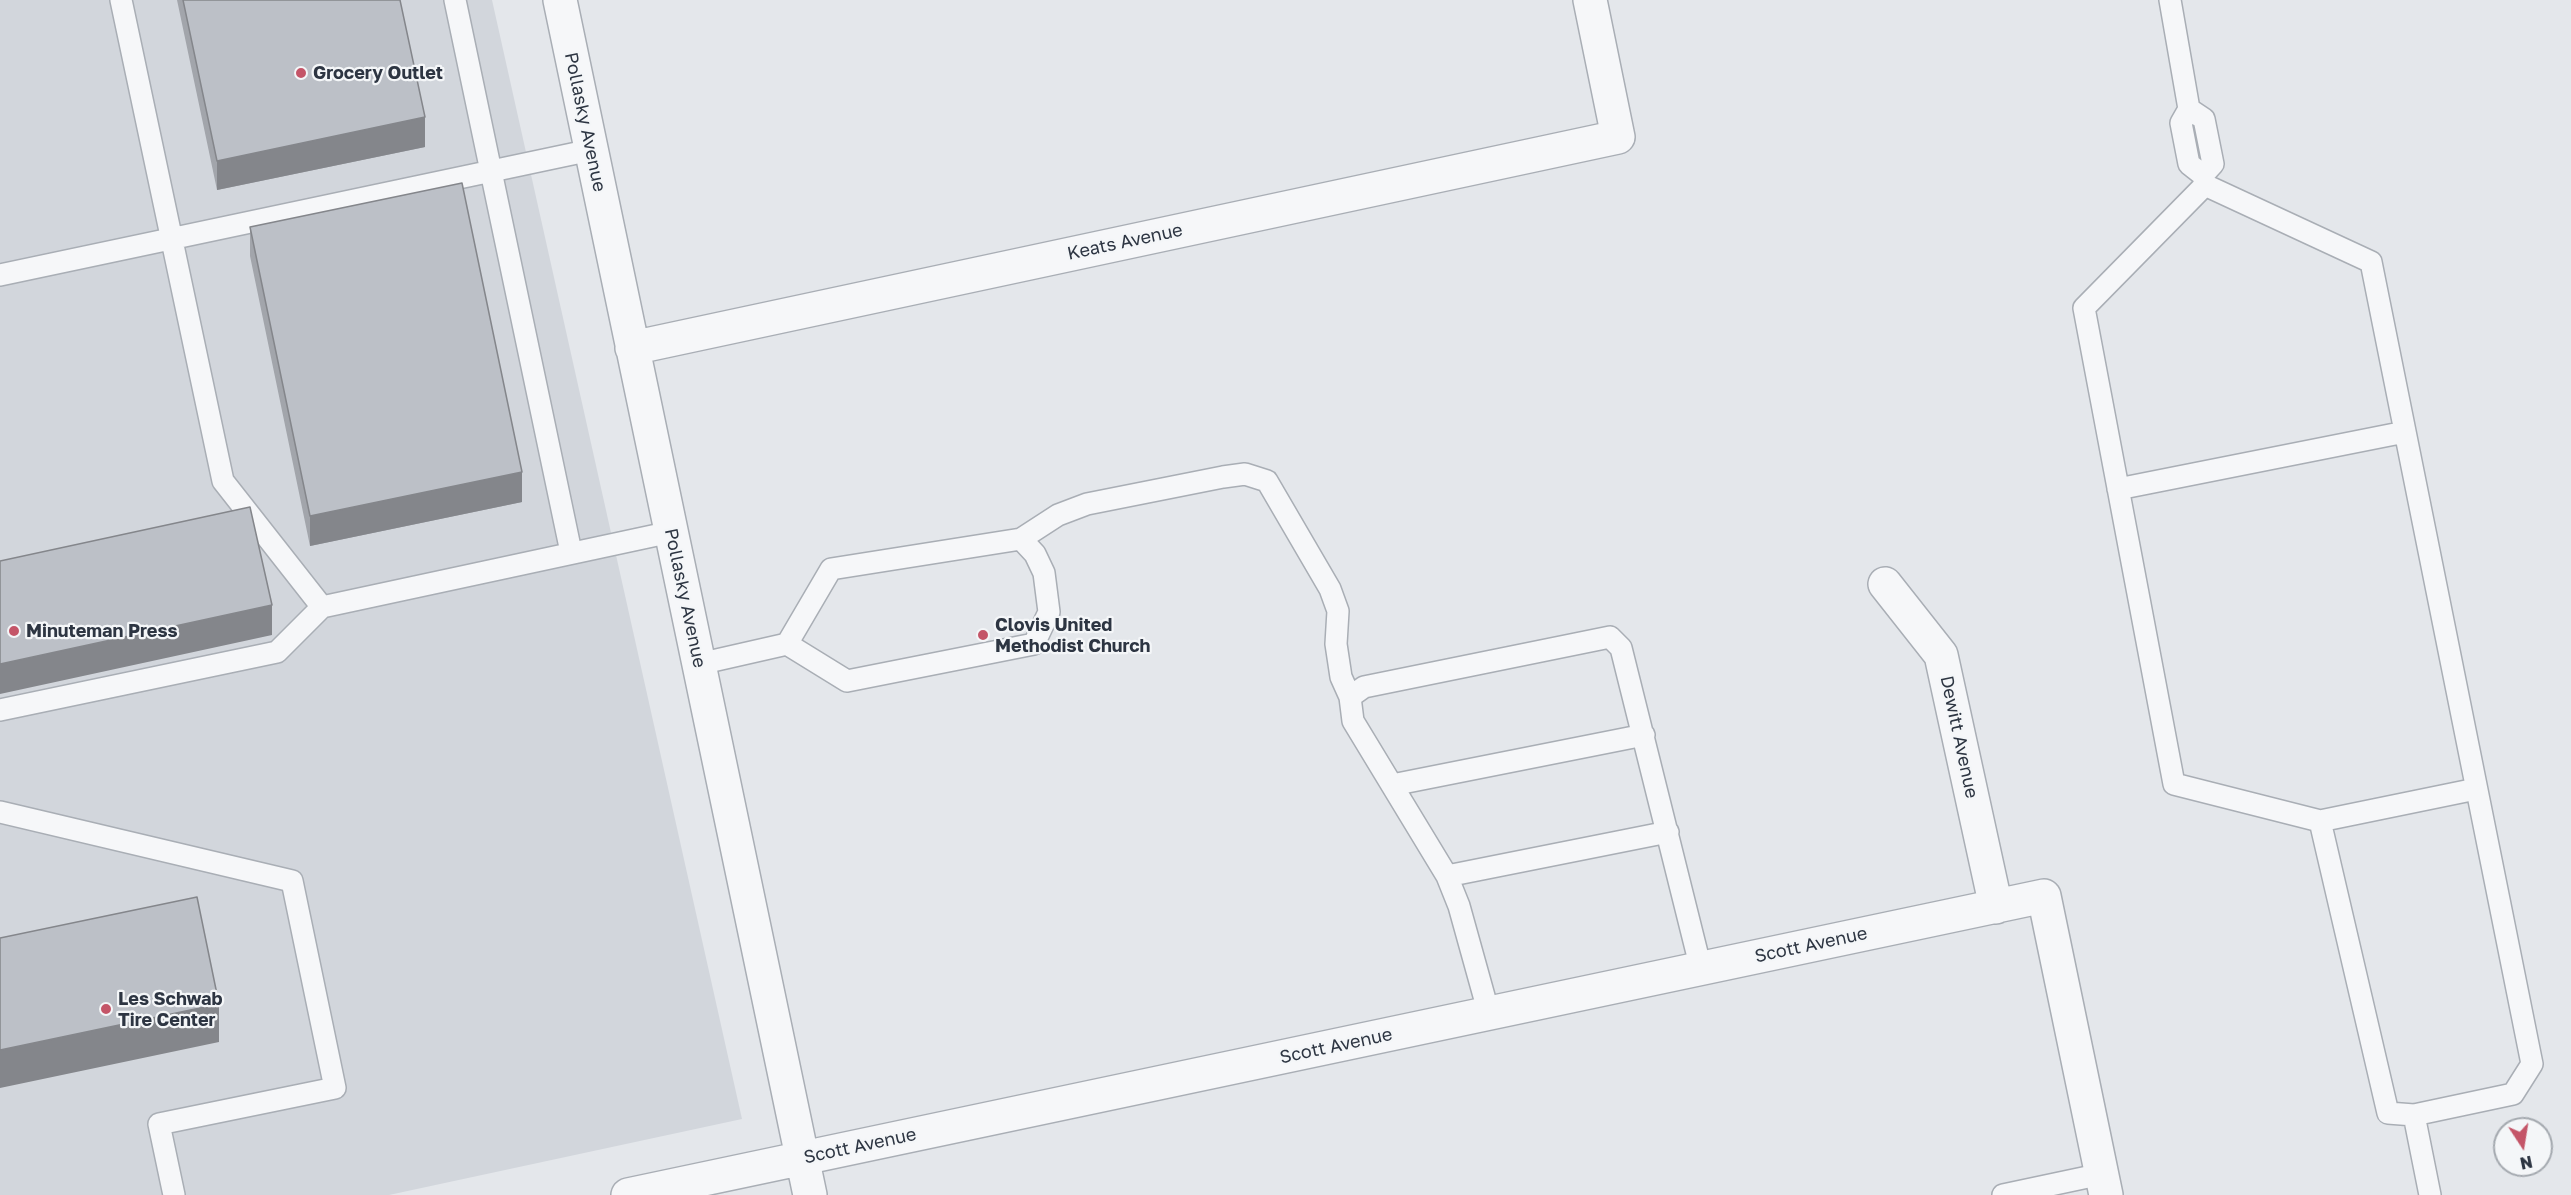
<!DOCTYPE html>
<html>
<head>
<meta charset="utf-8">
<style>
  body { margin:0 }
  #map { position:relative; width:2571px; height:1195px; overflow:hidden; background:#e4e7eb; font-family:"Golos Text",sans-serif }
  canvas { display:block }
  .north { position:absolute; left:2493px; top:1117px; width:60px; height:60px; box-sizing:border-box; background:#f4f6f8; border:2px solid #a4a9af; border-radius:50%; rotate:168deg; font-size:16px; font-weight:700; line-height:24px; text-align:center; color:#2d3542 }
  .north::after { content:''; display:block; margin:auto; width:21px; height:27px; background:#c45568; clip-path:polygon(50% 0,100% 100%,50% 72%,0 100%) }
</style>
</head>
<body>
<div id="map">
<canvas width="2571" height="1195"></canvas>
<div class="north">N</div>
</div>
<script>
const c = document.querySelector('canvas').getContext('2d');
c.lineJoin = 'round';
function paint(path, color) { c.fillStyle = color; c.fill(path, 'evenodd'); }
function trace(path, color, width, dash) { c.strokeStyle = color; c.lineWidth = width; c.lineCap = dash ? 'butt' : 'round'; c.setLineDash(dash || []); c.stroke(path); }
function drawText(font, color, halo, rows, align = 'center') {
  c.font = font + ' "Golos Text",sans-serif'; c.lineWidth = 4.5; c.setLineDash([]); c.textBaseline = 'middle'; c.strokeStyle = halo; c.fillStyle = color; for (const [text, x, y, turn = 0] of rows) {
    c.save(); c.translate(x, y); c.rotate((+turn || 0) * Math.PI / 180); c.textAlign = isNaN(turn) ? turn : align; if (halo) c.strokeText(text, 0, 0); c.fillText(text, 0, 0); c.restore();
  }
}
const built = new Path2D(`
  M0,0H492L742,1119L389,1195H0Z`);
const lane = new Path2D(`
  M121,0L223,481L322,607L671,532
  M455,0L571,552
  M2170,0L2189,109L2181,123L2189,164L2203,175L2205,185L2084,308L2174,784L2320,821L2388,1113L2414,1115L2513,1094L2532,1064L2371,262L2205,185
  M2189,109L2204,119L2213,164L2203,175
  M0,275L591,150
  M2118,489L2405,432
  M1021,539L1058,515L1087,504L1223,477L1245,474L1267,481L1330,589L1338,611L1336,644L1341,677L1350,697L1353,721L1447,876L1459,906L1489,1014
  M699,664L787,644L847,681L1034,644L1049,612L1044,573L1035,554L1021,539L831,569L787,644
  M1350,697L1364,687L1610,637L1621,648L1701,969
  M0,710L277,652L322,607
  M1392,785L1644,735
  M0,812L292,881L335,1088L159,1124L174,1195
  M2320,821L2476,789
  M1447,876L1668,832
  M2414,1115L2430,1195
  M2003,1195L2102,1174`);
const street = new Path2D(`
  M560,0L810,1195
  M632,348L1618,137L1590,0
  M1885,584L1941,655L1996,907
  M628,1195L2044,896L2106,1195`);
const wall = new Path2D(`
  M177,0H400L425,147L217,190Z
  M250,227L522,502L310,546L250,256Z`);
const shadedWall = new Path2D(`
  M425,117V147L217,190V161Z
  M522,472V502L310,546V516Z
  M272,605V635L0,694V664Z
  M219,1004V1042L0,1088V1050Z`);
const building = new Path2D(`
  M183,0H400L425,117L217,161Z
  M462,183L522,472L310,516L250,227Z
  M250,507L272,605L0,664V561Z
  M197,897L219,1004L0,1050V938Z`);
const markers = [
  [301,73,6,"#c45568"],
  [14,631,6,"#c45568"],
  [983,635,6,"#c45568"],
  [106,1009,6,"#c45568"]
];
const poiNames = [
  ["Grocery Outlet",313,73],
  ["Clovis United",995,625],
  ["Methodist Church",995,646],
  ["Minuteman Press",26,631],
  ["Les Schwab",118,999],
  ["Tire Center",118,1020]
];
const streetNames = [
  ["Pollasky Avenue",585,122,78],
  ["Keats Avenue",1125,242,-12],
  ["Pollasky Avenue",685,598,78],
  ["Dewitt Avenue",1959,737,78],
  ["Scott Avenue",1811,945,-12],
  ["Scott Avenue",1336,1046,-12],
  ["Scott Avenue",860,1146,-12]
];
paint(built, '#d2d6dc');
trace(lane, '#a9aeb5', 24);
trace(street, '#a9aeb5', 36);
trace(lane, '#f6f7f9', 21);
trace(street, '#f6f7f9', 33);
paint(wall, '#a2a5ab');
paint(shadedWall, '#84868b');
paint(building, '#bcc0c7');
trace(building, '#84868b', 1.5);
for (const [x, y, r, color] of markers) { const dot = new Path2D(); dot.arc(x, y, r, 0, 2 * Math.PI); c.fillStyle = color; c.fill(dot); trace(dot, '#f4f6f8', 2); }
drawText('bold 18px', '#2d3542', '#f4f6f8', poiNames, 'left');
drawText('18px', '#2d3542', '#f4f6f8', streetNames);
</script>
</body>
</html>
